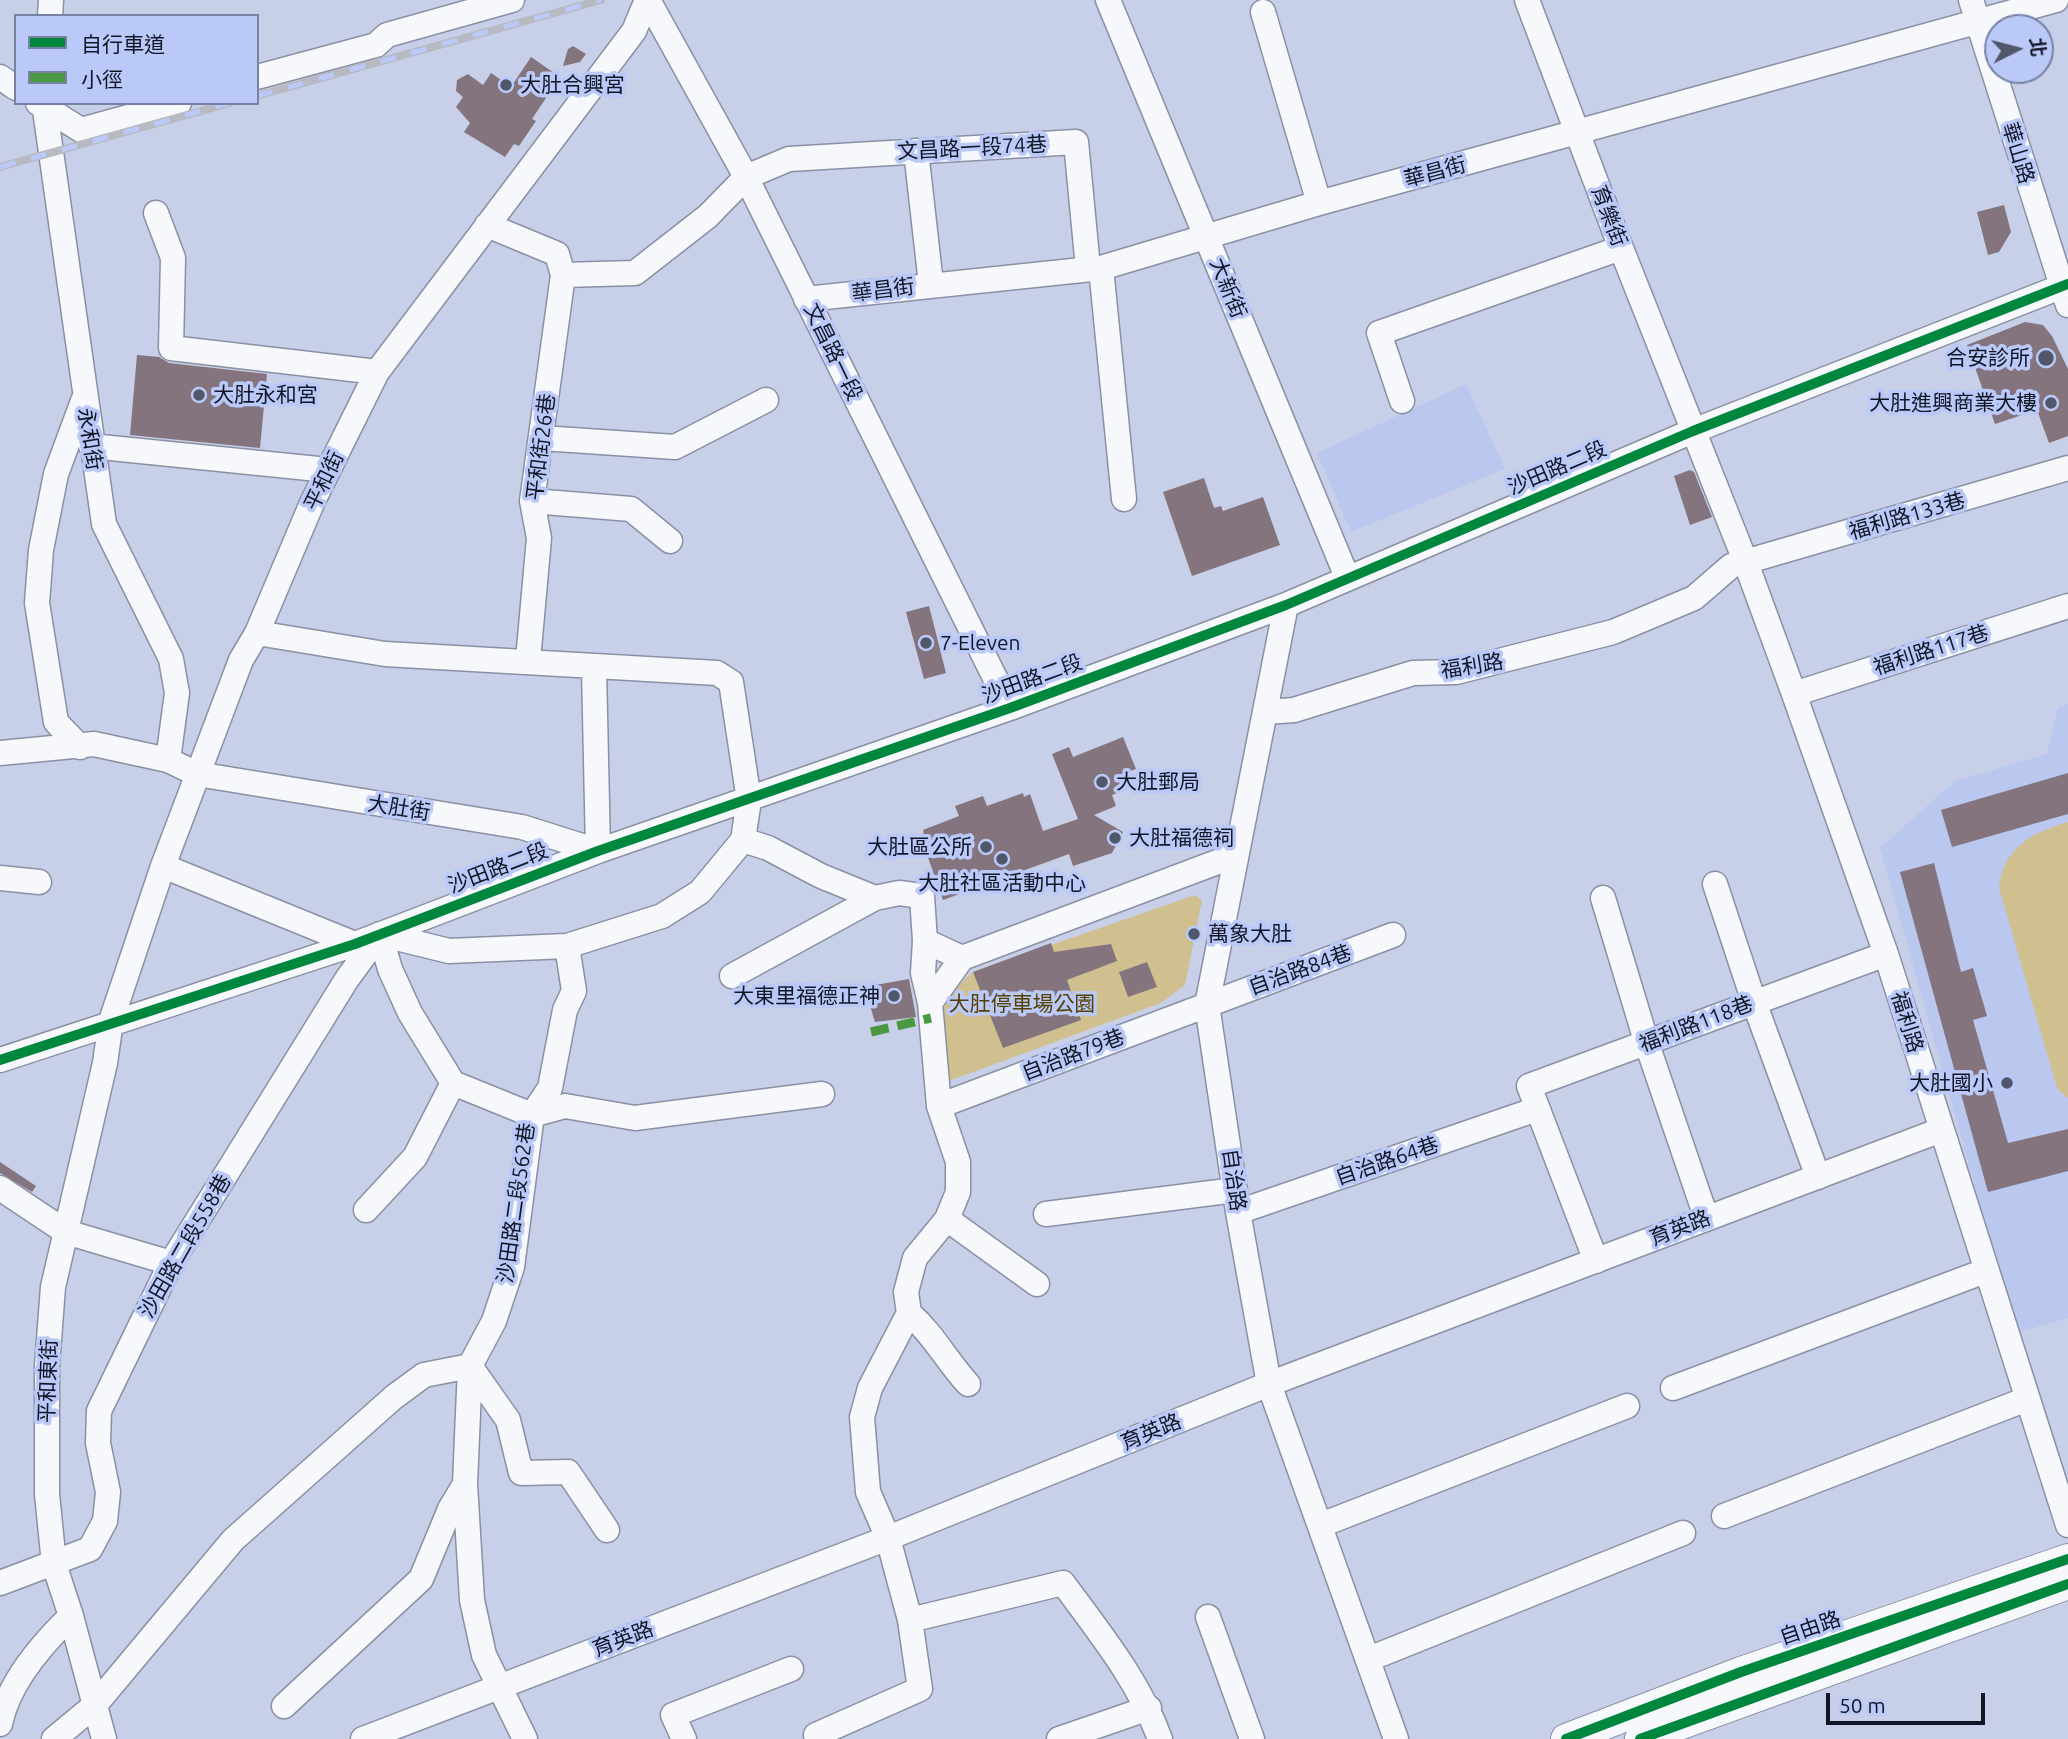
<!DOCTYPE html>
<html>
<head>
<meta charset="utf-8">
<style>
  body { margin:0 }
  #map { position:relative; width:2068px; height:1739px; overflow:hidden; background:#c8d0e9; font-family:Ubuntu,"Noto Sans TC",sans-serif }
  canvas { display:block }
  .legend { position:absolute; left:14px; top:14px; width:245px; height:91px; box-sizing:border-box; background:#bac9f7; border:2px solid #7681a3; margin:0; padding:9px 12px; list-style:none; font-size:21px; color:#111626 }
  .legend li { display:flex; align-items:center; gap:14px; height:35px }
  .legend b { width:35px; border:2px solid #7681a3 }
  .north { position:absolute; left:1984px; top:14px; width:70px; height:70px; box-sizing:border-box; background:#bac9f7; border:2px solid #7681a3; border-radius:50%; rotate:84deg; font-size:19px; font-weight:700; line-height:28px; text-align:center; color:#111626 }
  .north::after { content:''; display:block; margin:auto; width:24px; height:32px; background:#51576a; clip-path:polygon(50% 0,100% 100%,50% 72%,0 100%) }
  .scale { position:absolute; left:1826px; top:1693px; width:159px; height:32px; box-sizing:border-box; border:4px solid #111626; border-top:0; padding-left:9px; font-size:21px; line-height:24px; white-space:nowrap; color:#111626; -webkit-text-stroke:5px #bac9f7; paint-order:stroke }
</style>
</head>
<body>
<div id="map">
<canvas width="2068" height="1739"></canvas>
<ul class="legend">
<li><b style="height:9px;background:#00873e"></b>自行車道</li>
<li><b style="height:9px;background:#4a9840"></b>小徑</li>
</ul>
<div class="north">北</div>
<div class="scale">50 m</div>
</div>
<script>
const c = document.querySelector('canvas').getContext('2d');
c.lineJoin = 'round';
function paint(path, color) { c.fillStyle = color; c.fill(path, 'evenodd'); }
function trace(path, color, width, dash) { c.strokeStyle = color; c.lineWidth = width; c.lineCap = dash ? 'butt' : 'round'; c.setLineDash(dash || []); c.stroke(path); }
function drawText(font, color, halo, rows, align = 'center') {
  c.font = font + ' Ubuntu,"Noto Sans TC",sans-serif'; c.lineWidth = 7; c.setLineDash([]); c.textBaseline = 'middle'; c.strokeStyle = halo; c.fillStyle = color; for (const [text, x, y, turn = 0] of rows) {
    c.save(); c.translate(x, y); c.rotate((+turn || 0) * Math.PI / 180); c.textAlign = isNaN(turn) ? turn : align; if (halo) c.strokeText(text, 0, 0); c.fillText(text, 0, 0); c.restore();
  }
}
const built = new Path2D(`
  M1466,384L1505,469L1351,532L1317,453Z
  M2068,704V1318L2016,1333L1880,848L1955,781L2047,754L2058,708Z`);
const green = new Path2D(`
  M2068,822V1099L2057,1088L1999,888C2003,847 2032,833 2068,822Z
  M1195,895L1202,900L1185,985L1161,1003L946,1082C941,1033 929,1007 973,972Z`);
const building = new Path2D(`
  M573,46L586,54L580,62L563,66L568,49Z
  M531,57L560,77L532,119L536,121L519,146L514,144L505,157L464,132L470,123L456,107L463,97L456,91L457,80L468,74L483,85L491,73L511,87Z
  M2004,205L2011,232L1999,252L1988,255L1977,212Z
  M2025,322L2043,325L2052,336L2068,369V436L2049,443L2037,410L1995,424L1967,345Z
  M137,355L159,357L169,363L267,374L260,448L130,435Z
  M1690,470L1694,472L1712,517L1690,525L1674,476Z
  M1204,478L1214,508L1221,506L1223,511L1263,497L1280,545L1192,576L1163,492Z
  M929,606L946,673L924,679L906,612Z
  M1123,737L1136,769L1125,773L1127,777L1123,779L1127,789L1112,795L1116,806L1094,815L1123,832L1112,853L1073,866L1069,854L943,900L920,835L924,833L923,830L959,816L955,806L983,796L987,806L1023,793L1024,797L1030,794L1043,831L1078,819L1052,754L1069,747L1073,757Z
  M2068,773V814L1952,847L1941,810Z
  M1934,863L1961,972L1973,968L1987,1016L1973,1020L2008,1143L2068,1129V1171L1988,1192L1900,872Z
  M1051,943L1054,952L1111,944L1117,961L1067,980L1081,1020L1003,1048L973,972Z
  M1147,962L1157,987L1128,997L1119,972Z
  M909,979L916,1017L875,1022L864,987Z
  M0,1162L36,1186L32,1192L0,1173Z`);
const minor = new Path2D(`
  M648,0L746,177L1010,708
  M1108,0L1347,577
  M1527,0L1621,248L1746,563L1794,694L1886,954L2068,1525
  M1971,0L2068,305
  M1263,12L1319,203
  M50,16L51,0
  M0,77L16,88
  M257,77L376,45L387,35L512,0
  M38,103L81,130L179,103
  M44,103L104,524L171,659L177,693L168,760
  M916,151L931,284
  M156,213L173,258L171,348L377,372
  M487,225L557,254L563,275L532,501L539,538L528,660
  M1101,268L1124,499
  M563,275L635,273L708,216L746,177L789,159L1076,142L1088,268
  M806,299L1101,268L1319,203L2056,0
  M1402,401L1379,333L1621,248
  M542,438L675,447L766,400
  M91,446L328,470
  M532,501L631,509L670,541
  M1286,605L1207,1005L1238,1212L1269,1384L1396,1739
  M257,633L385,654L717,673L731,682L749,800L743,840L700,892L662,916L567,946L449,951L380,934
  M1794,694L2068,606
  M1265,712L1294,710L1413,673L1456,672L1613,632L1694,598L1731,566L2068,468
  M80,747L56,722L37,603L41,550L56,474L83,401
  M0,753L94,744L168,760L197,774L522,827L598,851L594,668
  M743,840L768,848L821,876L875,898L899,893L922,896L925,941L962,958L930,1003L939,1106L958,1162V1192L947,1219L915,1258L906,1292L909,1313L870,1388L862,1417L868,1492L888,1538L910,1620L920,1689L816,1735
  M163,866L355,944
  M0,878L39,882
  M1715,884L1754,1002L1818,1177
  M1603,898L1647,1044L1706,1217
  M380,934L390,969L410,1013L453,1083L532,1115
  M925,941L923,973L930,1003
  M962,958L1236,855
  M732,976L875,898
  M0,1060L355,944L598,851L1010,708L1286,605L1693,431L2068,284
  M939,1106L1393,935
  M532,1115L565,1106L635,1118L822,1094
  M0,1188L66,1232L171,1263
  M366,1210L415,1157L453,1083
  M1238,1212L1537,1109
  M1046,1214L1235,1190
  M947,1219L1037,1284
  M1596,1261L1529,1086L1886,954
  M909,1313C934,1335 946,1360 968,1384
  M470,1366L508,1420L521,1473L568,1472L607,1530
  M1673,1388L1985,1271
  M1724,1516L2027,1399
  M1321,1525L1627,1406
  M0,1583L90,1549L105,1521L108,1492L98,1443L99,1411L171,1263L347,979L380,934
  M1208,1617L1252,1739
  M910,1620L1063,1583C1099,1632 1139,1681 1160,1739
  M1369,1659L1683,1533
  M284,1706L421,1579L450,1509L465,1484
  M0,1724C8,1683 42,1644 71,1616
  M54,1739L95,1705L233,1540L394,1397L424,1375L470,1366
  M104,1739L71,1616L54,1564L47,1494V1366L53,1287L105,1063L111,1021L163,866L241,660L257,633L312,503L377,372L634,31L647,0
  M363,1739L888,1538L1269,1384L1941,1130
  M525,1739L484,1655L472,1600L465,1484L470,1366L494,1321L512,1267L532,1115L550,1088L565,1010L574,991L567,946
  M684,1739L673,1715L791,1669
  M1059,1739L1149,1708`);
const major = new Path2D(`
  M1566,1739L1741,1672L2068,1559
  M1640,1739L2068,1584`);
const rail = new Path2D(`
  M257,96L601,0
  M0,167L230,103`);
const quiet = new Path2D(`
  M871,1032L931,1018`);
const cycleway = new Path2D(`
  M0,1060L355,944L598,851L1010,708L1286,605L1693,431L2068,284
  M1566,1739L1741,1672L2068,1559
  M1640,1739L2068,1584`);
const markers = [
  [506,85,7,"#51576a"],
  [2046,358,9,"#51576a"],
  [199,395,7,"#51576a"],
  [2051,403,7,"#51576a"],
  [926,643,7,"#51576a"],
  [1102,782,7,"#51576a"],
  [1115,838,7,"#51576a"],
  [986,847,7,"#51576a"],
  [1002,859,7,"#51576a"],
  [1194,934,7,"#51576a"],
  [894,996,7,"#51576a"],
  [2007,1083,7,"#51576a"]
];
const poiNames = [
  ["大肚合興宮",520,85],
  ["合安診所",2030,358,"right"],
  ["大肚永和宮",213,395],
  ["大肚進興商業大樓",2037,403,"right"],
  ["7-Eleven",940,643],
  ["大肚郵局",1116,782],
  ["大肚福德祠",1129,838],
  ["大肚區公所",972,847,"right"],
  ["大肚社區活動中心",1002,883,"center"],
  ["萬象大肚",1208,934],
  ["大東里福德正神",880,996,"right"],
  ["大肚國小",1993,1083,"right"]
];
const streetNames = [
  ["文昌路一段74巷",972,148,-3],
  ["華山路",2018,153,73],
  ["華昌街",1435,172,-15],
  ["育樂街",1609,216,69],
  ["大新街",1228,288,68],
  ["華昌街",883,290,-7],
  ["文昌路一段",833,352,64],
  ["永和街",90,439,81],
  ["平和街26巷",541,447,-83],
  ["沙田路二段",1557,468,-23],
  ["平和街",324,481,-64],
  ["福利路133巷",1907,516,-16],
  ["福利路117巷",1931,650,-18],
  ["福利路",1472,666,-9],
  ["沙田路二段",1032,679,-20],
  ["大肚街",399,808,9],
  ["沙田路二段",498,868,-21],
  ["自治路84巷",1300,970,-20],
  ["福利路",1907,1022,73],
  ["福利路118巷",1696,1024,-21],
  ["自治路79巷",1073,1055,-21],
  ["自治路64巷",1387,1161,-19],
  ["自治路",1234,1180,82],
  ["沙田路二段562巷",516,1203,-82],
  ["育英路",1680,1228,-21],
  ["沙田路二段558巷",185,1246,-60],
  ["平和東街",48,1381,-88],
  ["育英路",1151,1432,-22],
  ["自由路",1810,1628,-19],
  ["育英路",623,1639,-21]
];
const parkNames = [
  ["大肚停車場公園",1022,1004]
];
paint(built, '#bac7ef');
paint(green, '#d0c090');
paint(building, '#83747d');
trace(minor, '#8a90a3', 27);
trace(major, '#8a90a3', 32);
trace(minor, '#f7f8fc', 24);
trace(major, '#f7f8fc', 30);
trace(rail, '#b8bac1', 8);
trace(rail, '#bac9f7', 5, [16]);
trace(quiet, '#4a9840', 9, [18, 9]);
trace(cycleway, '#00873e', 10);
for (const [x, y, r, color] of markers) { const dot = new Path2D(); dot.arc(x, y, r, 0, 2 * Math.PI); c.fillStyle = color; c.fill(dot); trace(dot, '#bac9f7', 2.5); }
drawText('21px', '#111626', '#bac9f7', poiNames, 'left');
drawText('21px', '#111626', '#bac9f7', streetNames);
drawText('21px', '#554202', '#bac9f7', parkNames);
</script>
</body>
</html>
